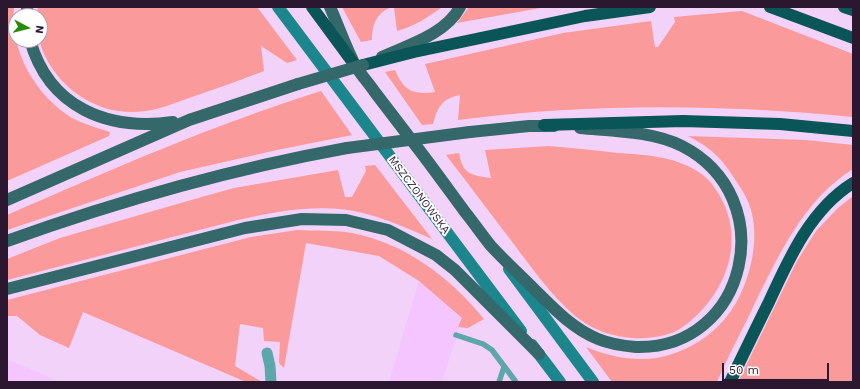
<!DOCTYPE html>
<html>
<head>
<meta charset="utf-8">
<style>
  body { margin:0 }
  #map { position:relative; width:860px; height:389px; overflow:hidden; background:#f2d2f9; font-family:"Work Sans",sans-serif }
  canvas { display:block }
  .frame { position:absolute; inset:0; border:8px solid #2b1730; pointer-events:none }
  .north { position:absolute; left:8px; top:8px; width:40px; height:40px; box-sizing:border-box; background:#fff; border:1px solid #aaa2ac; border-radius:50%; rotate:97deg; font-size:11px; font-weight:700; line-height:16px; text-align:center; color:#2b1730 }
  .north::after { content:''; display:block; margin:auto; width:14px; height:18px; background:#278c03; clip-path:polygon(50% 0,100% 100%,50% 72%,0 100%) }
  .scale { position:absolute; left:722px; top:363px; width:107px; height:18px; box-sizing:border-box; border:2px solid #2b1730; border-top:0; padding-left:5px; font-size:12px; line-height:14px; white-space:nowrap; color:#2b1730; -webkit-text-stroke:3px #fff; paint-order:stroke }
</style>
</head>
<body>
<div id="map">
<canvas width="860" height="389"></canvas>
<div class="frame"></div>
<div class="north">N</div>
<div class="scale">50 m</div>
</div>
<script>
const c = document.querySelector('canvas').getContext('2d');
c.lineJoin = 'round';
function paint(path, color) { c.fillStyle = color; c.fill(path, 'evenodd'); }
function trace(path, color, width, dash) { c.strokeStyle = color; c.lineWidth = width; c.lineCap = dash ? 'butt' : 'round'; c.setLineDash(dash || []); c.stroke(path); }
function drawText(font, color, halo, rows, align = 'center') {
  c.font = font + ' "Work Sans",sans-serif'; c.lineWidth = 4; c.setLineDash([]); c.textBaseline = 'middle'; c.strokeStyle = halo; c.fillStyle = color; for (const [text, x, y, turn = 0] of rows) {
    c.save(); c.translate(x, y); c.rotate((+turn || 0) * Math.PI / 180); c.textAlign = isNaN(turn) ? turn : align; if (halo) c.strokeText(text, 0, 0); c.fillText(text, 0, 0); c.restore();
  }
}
const built = new Path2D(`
  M419,281L462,318L442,382H389Z
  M7,359L60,382H7Z`);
const green = new Path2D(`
  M7,7H14C9,50 36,96 72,118C84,124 97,128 110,132L109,136L7,181Z
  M38,7H257L297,60L287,63L261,46L264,71C240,80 216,89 192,97C177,102 161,109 146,111C101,118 58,90 42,49C38,39 40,27 40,16H37Z
  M342,7H392C377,12 372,24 372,40L361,42Z
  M394,7H442C427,18 415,26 397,31Z
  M469,7H546L457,23Z
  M742,11L853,54V117C722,104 589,103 458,120L460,95C441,99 438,107 433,124L422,125L385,72L395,70C404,91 413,95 435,92L425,64L563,33L651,21L655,47H658L675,22L674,17Z
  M321,91L352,135L277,150L180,172L7,230V215C110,170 213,125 321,91Z
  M688,136L806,140L853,145V169C803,200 779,255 754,305C742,331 728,356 717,382H612L586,347C613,358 644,364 672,354C691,348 710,336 723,321C748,294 763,239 749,204C746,196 741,188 736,181C722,158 711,148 688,136Z
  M549,146C572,148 595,150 618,153C645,155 673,156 697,171C709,178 718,191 724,204C741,242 728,283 700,312C693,319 683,328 674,332C646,343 610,339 585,323C560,307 534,271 516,247C493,217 470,186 446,155L459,153C463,175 471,175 491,178L485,150Z
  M375,165L432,239C409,229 387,219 363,213C321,203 279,211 238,220L7,280V259L60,238L198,198L234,188L338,170L345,197H352L366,171L365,166Z
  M853,196V382H738L797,261L816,231L838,208Z
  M297,230C316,231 334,230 352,233C405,243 451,278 484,319L468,328L458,327L462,318L419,281L379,256L306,243L284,368L279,363L280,342L264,341L263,328L240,324L235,366L262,382H246L83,312L69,348L40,335L17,316H7V300L251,237Z`);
const lane = new Path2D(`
  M456,335L483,344L492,350L516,382
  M499,382L504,367`);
const street = new Path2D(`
  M267,353L270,366L271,382`);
const secondary = new Path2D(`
  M278,7L521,331
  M509,269L593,382
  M532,345L560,382`);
const primary = new Path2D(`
  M27,7V16
  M330,7C338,25 345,45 354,63C359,73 368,82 374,91C387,108 400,125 413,142C431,165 448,189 465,212C474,223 482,235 491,246C505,261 520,275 534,289C553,308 573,329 598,339C610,344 624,346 636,347C748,350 782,197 682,146C652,131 613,131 580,128
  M30,40C49,108 108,131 173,122
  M382,57C408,45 446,34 460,7
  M470,132L529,126H554
  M7,200L189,120L298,84
  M7,241C118,201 231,169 347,148
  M7,289L245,228L302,219L346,220L388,230L436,255L455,270L539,354`);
const highway = new Path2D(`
  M312,7L354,64
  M770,7L853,38
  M844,7L853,10
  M363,65L414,52L585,16L650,7
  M544,125L683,121L780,124L853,131
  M730,382C743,355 756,328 769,302C789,258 811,209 853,183`);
const primaryBridge = new Path2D(`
  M298,84L363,65
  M347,148L470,132`);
const streetNames = [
  ["MSZCZONOWSKA",419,195,53]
];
paint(built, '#f4c5fe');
paint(green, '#fb9a9a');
trace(lane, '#5ca7ab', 5.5);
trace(street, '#5ca7ab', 11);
trace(secondary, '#1b868c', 12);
trace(primary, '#34686b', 12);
trace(highway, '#0a5558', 12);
trace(primaryBridge, '#34686b', 12);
drawText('11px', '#2b1730', '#fff', streetNames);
</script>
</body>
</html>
